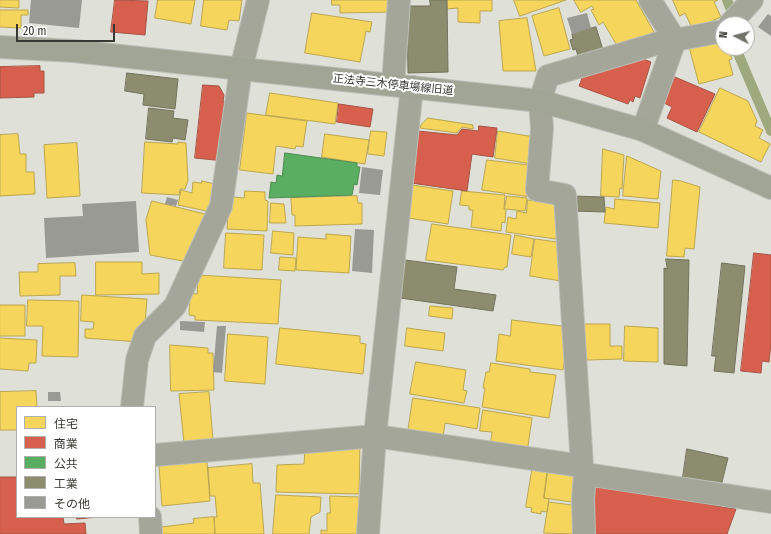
<!DOCTYPE html>
<html>
<head>
<meta charset="utf-8">
<style>
  body { margin:0 }
  #map { position:relative; width:771px; height:534px; overflow:hidden; background:#dfe1d8; font-family:"Fira Sans Condensed","Noto Sans JP",sans-serif }
  canvas { display:block }
  .legend { position:absolute; left:16px; top:406px; width:140px; height:112px; box-sizing:border-box; background:#fff; border:1px solid #afafad; margin:0; padding:5px 7px; list-style:none; font-size:12px; color:#363831 }
  .legend li { display:flex; align-items:center; gap:8px; height:20px }
  .legend b { width:20px; border:1px solid #afafad }
  .north { position:absolute; left:715px; top:16px; width:40px; height:40px; box-sizing:border-box; background:#fff; border:1px solid #afafad; border-radius:50%; rotate:276deg; font-size:11px; font-weight:700; line-height:16px; text-align:center; color:#363831 }
  .north::after { content:''; display:block; margin:auto; width:14px; height:18px; background:#71736b; clip-path:polygon(50% 0,100% 100%,50% 72%,0 100%) }
  .scale { position:absolute; left:16px; top:24px; width:99px; height:18px; box-sizing:border-box; border:2px solid #363831; border-top:0; padding-left:5px; font-size:12px; line-height:14px; white-space:nowrap; color:#363831; -webkit-text-stroke:3px #fff; paint-order:stroke }
</style>
</head>
<body>
<div id="map">
<canvas width="771" height="534"></canvas>
<ul class="legend">
<li><b style="height:11px;background:#f6d55c"></b>住宅</li>
<li><b style="height:11px;background:#d6604d"></b>商業</li>
<li><b style="height:11px;background:#5aae61"></b>公共</li>
<li><b style="height:11px;background:#8c8c6e"></b>工業</li>
<li><b style="height:11px;background:#999a93"></b>その他</li>
</ul>
<div class="north">N</div>
<div class="scale">20 m</div>
</div>
<script>
const c = document.querySelector('canvas').getContext('2d');
c.lineJoin = 'round';
function paint(path, color) { c.fillStyle = color; c.fill(path, 'evenodd'); }
function trace(path, color, width, dash) { c.strokeStyle = color; c.lineWidth = width; c.lineCap = dash ? 'butt' : 'round'; c.setLineDash(dash || []); c.stroke(path); }
function drawText(font, color, halo, rows, align = 'center') {
  c.font = font + ' "Fira Sans Condensed","Noto Sans JP",sans-serif'; c.lineWidth = 4; c.setLineDash([]); c.textBaseline = 'middle'; c.strokeStyle = halo; c.fillStyle = color; for (const [text, x, y, turn = 0] of rows) {
    c.save(); c.translate(x, y); c.rotate((+turn || 0) * Math.PI / 180); c.textAlign = isNaN(turn) ? turn : align; if (halo) c.strokeText(text, 0, 0); c.fillText(text, 0, 0); c.restore();
  }
}
const homes = new Path2D(`
  M0,0H19V8L0,7Z
  M158,0H195L191,24L155,18Z
  M204,0H242L239,21L229,20L227,30L201,26Z
  M332,0H392V12L340,13V5H332Z
  M447,0H492V11H480V23L458,22V8L447,9Z
  M514,0H566L520,16Z
  M574,0H636L654,32L637,42L619,49L603,22L599,25L591,10L594,9L592,6L581,12Z
  M673,0H718L714,2L721,17L693,30L685,13L680,16Z
  M559,8L570,49L544,56L532,16Z
  M0,10H28V15H21V28L0,27Z
  M312,13L372,22L370,32L366,31L360,62L305,53Z
  M527,18L536,71H503L499,21Z
  M723,38V48H726L727,51L729,50L732,59L729,60L733,75L699,84L689,47Z
  M720,88L748,101L757,121L755,126L763,130L759,138L770,144L761,162L699,132Z
  M270,93L338,103L335,124L266,115Z
  M247,113L307,121L303,147L296,146L295,149L276,146L273,174L240,170Z
  M428,118L473,125V129L462,127L457,133L420,128L421,125Z
  M371,131L387,132L384,156L368,154Z
  M498,131L541,138L538,165L495,158Z
  M18,134L20,154H26V172H34L35,194L0,196V135Z
  M325,134L369,140L365,164L322,157Z
  M145,142L178,144V142L186,143L188,181L185,189H180L179,195L142,193Z
  M77,143L80,196L47,198L44,145Z
  M603,149L624,155L622,189L620,188L619,197L601,196Z
  M627,156L661,171L658,199L623,196Z
  M487,160L537,166L531,197L482,190Z
  M673,180L681,181L700,187L694,249L685,248L684,257L667,256Z
  M202,181L219,185L211,212L178,205L181,190L192,193L193,182L201,183Z
  M412,185L453,191L448,224L408,218Z
  M245,191L265,192V200L268,201L267,231L227,229L228,215L233,197L244,198Z
  M462,191L505,195L504,209L506,210L505,223L502,222L501,231L471,227L473,210H469V206L460,205Z
  M357,196L358,203H362V224L295,226V215H292L291,198Z
  M507,196L527,198L525,211L505,209Z
  M615,199L660,203L658,228L604,223L606,207L614,209Z
  M528,200L561,204L556,239L506,232L508,217L516,219L517,211L526,213Z
  M152,201L205,214L202,226L201,240L194,238L188,262L150,255L146,220Z
  M271,203L284,204L286,223H270Z
  M432,224L511,235L507,267H505L503,270L426,260Z
  M273,231L294,233L293,255L271,253Z
  M226,233L264,235L262,270L224,268Z
  M326,234L351,236L349,273L296,270L298,237L326,239Z
  M515,235L534,239L531,257L512,254Z
  M535,239L564,243L561,281L530,276Z
  M280,257L296,258L295,271L279,270Z
  M96,262H142V274L159,273V294L96,295Z
  M75,263L76,276H60V295L20,296L19,272H38V264Z
  M198,275L281,280L278,324L195,320V316L189,315L190,293L197,294Z
  M82,295L147,299L145,325L140,342L85,338V329H93L94,322L81,321Z
  M28,300L79,301L78,357L42,356L43,326H27Z
  M0,305H25V336H0Z
  M430,306L453,308L452,319L429,316Z
  M512,320L570,327L563,370L496,361L499,334L510,336Z
  M582,324H610V346H622V359L587,360L586,352H582Z
  M625,326L658,328V362L624,361Z
  M280,328L360,336V343L366,344L363,374L276,364Z
  M407,328L445,333L443,351L405,346Z
  M228,334L268,337L265,384L225,381Z
  M0,338L37,340L36,363H29L28,371L0,369Z
  M170,345L208,348V353H213L214,390L171,391Z
  M416,362L466,370L463,390L467,391L464,403L410,394Z
  M491,363L530,369V372L556,375L549,418L482,407L485,388H483L486,372H489Z
  M36,391L37,407H17V430H0V392Z
  M209,392L213,440L184,443L179,394Z
  M413,398L480,408L477,429L445,423L443,438L408,432Z
  M483,410L532,418L527,453L490,447L492,432L480,431Z
  M360,444L359,494L276,492L277,465L304,464L305,449Z
  M207,462L210,501L162,506L159,466Z
  M252,464L253,483H260L264,534H215L214,517H217L215,496H210L208,468Z
  M533,465L548,468L544,498L549,499L547,512L541,511V514L531,512L532,508L526,507Z
  M548,468L578,473V503L544,498Z
  M276,495L321,497L320,512L311,517L309,534H273Z
  M330,496L359,497L357,534H321V530L327,531V513H330Z
  M549,502L579,506L575,534L544,533Z
  M214,517L215,534H161V527L194,523L193,519Z`);
const shops = new Path2D(`
  M115,0L148,1L145,35L111,32Z
  M638,57L651,62L640,98L635,96L633,102L630,100L628,104L579,86L584,73Z
  M40,66V71H44V93H34V97L0,98V67Z
  M675,77L715,94L697,132L667,118L672,107L664,103Z
  M203,85L219,86L224,95L223,102L231,103L224,161L195,158Z
  M339,104L373,109L370,127L337,122Z
  M479,126L497,128L493,157L472,154L467,191L411,183L418,131L457,135L462,129L478,131Z
  M754,253L771,255V343L769,362L762,361L761,373L741,371Z
  M0,477H17V517H63L64,524L85,523L86,534H0Z
  M594,483L717,506L736,509L727,534H593Z
  M77,517H99L77,519Z`);
const public = new Path2D(`
  M285,153L357,163V167H360L357,185L354,184L352,195L269,198L271,182L276,183L277,175L282,176Z`);
const industry = new Path2D(`
  M430,0H447L448,72L408,73L407,6H430Z
  M596,27L604,53L579,60L576,49L573,50L570,40L573,39L572,34Z
  M127,73L178,79L175,109L143,105L144,94L125,91Z
  M149,108L174,111L173,118L188,120L185,140L173,138L172,142L146,139Z
  M572,196L604,197L605,212L573,211Z
  M666,259L689,260L687,366L664,364V268L667,269Z
  M405,260L457,267L454,289L496,295L493,311L400,298Z
  M722,263L745,266L734,373L714,371L716,356H712Z
  M687,449L728,458L720,490L682,484Z`);
const stream = new Path2D(`
  M727,0L732,12
  M737,48V51L771,131`);
const building = new Path2D(`
  M31,0H82L79,28L29,23Z
  M587,13L591,28L572,34L567,18Z
  M768,14L771,16V36L758,27Z
  M362,167L383,170L380,195L359,193Z
  M167,197L178,200L176,206L165,204Z
  M136,201L139,252L46,258L44,218L83,216L82,204Z
  M355,229L374,230L372,273L352,271Z
  M180,321L205,322L204,332L180,330Z
  M217,326H226L222,373L213,372Z
  M48,392H60L61,401H48Z`);
const street = new Path2D(`
  M730,24L752,0
  M393,85L399,0
  M643,130L675,40L650,0
  M132,407L137,360L145,336L175,306L221,206L241,69L258,0
  M155,455L375,436L582,466
  M585,474L771,502
  M150,517L151,534
  M368,534L375,436L412,87
  M584,534L583,499L585,474L582,466L565,195L537,190L542,128L540,101L548,76L659,43L723,31`);
const secondary = new Path2D(`
  M0,47L74,51L540,101L643,130L771,188`);
const streetNames = [
  ["正法寺三木停車場線旧道",393,85,6]
];
paint(homes, '#f6d55c');
trace(homes, '#bca64f', 1);
paint(shops, '#d6604d');
trace(shops, '#a65445', 1);
paint(public, '#5aae61');
trace(public, '#4f8b53', 1);
paint(industry, '#8c8c6e');
trace(industry, '#72735c', 1);
trace(stream, '#9fa97e', 10);
paint(building, '#999a93');
trace(street, '#bcbeb7', 24);
trace(secondary, '#bcbeb7', 24);
trace(street, '#a3a698', 22);
trace(secondary, '#a1a595', 22);
drawText('11px', '#363831', '#fff', streetNames);
</script>
</body>
</html>
